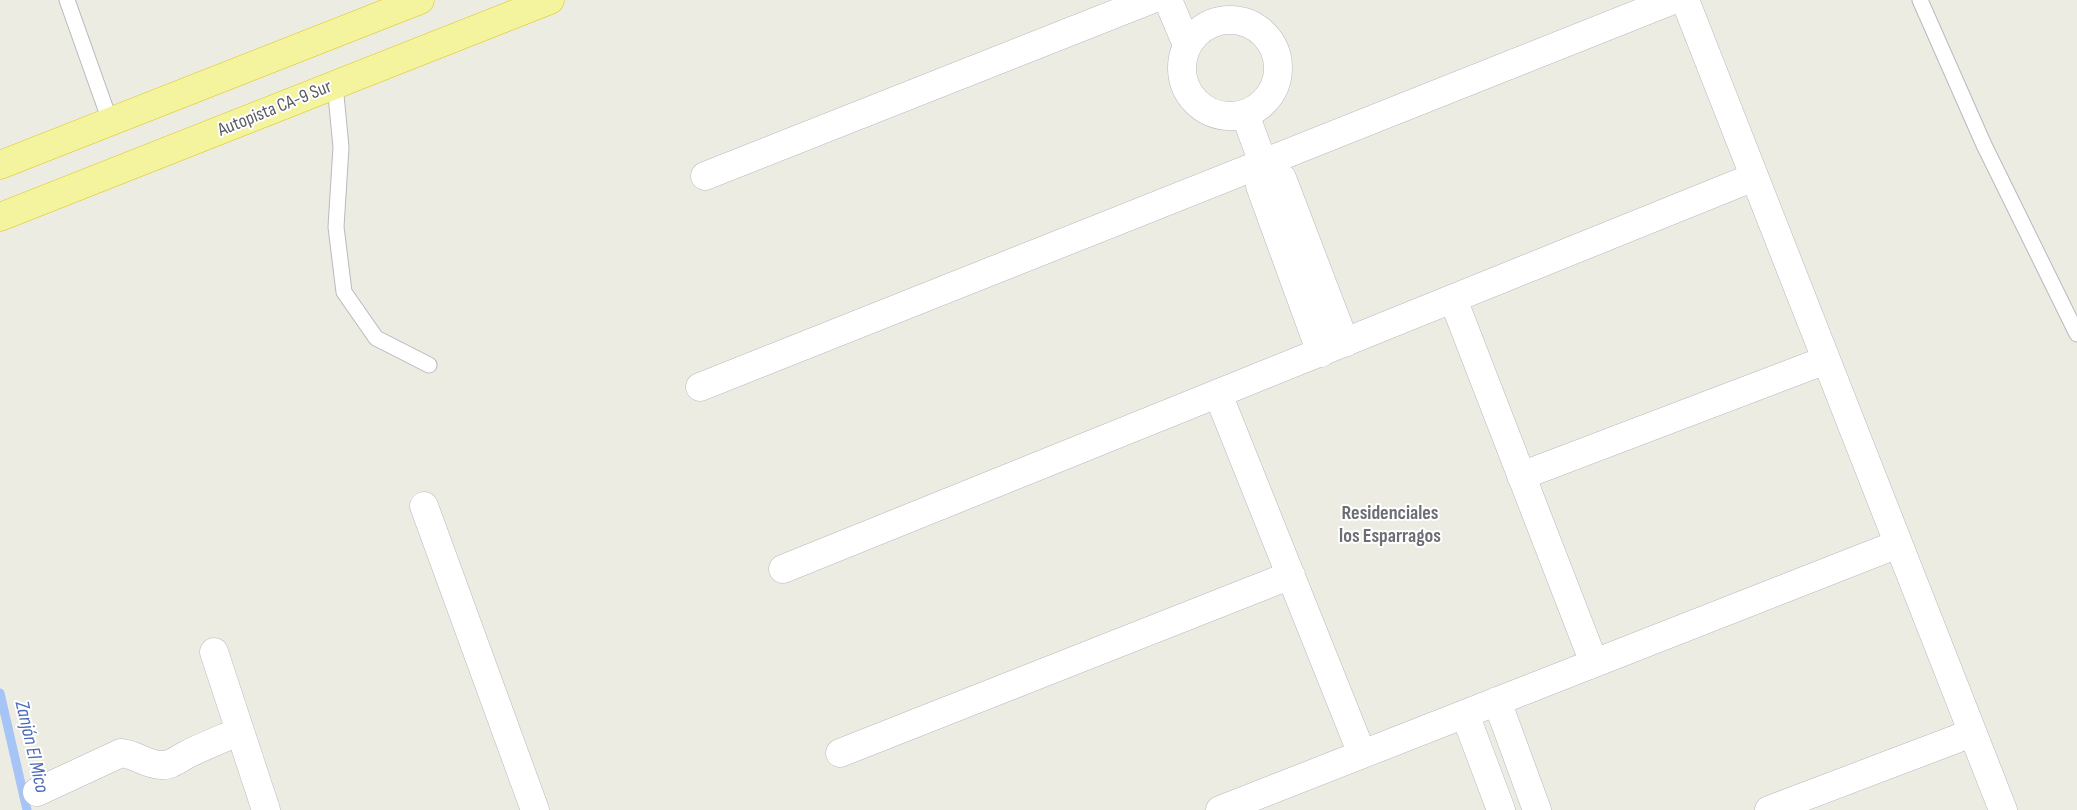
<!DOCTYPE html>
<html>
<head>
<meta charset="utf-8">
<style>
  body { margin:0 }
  canvas { display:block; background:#ecece3 }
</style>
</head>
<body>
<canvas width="2077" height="810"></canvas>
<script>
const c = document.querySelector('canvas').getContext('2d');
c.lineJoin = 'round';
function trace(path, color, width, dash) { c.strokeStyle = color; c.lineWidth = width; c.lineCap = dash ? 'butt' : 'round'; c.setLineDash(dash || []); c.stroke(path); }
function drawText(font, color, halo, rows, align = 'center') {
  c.font = font + ' "Sofia Sans Condensed",sans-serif'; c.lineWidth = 4; c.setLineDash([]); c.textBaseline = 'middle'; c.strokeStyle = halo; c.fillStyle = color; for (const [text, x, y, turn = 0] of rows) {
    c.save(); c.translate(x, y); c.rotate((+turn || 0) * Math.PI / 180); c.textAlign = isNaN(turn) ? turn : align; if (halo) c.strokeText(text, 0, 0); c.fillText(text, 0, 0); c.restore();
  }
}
const stream = new Path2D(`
  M0,693L27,810`);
const service = new Path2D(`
  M67,0L110,121
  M1920,0L1984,145L2077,334
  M335,85L341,147L336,227L344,292L376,338L429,365`);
const minor = new Path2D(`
  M1168,0L1187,45
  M1685,0L2003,810
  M1182 68a48 48 0 1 1 96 0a48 48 0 1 1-96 0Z
  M1245,114L1263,163L1260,186L1321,353
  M1263,163L1282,178L1345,343
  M705,176L1150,0
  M1453,299L1594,663
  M700,387L1673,0
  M1218,394L1362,754
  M1521,476L1826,360
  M424,506L535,810
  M783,569L1754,177
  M214,652L266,810
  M1497,701L1537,810
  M1465,714L1501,810
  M840,753L1291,575
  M37,792L121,753C135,754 147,765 161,765C171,766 178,759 186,755C203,746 222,739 240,731
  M1220,810L1898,544
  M1769,810L1972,733`);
const trunk = new Path2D(`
  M0,165L420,0
  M0,217L550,0`);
const streetNames = [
  ["Autopista CA-9 Sur",275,109,-22]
];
const neighbourhoodNames = [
  ["Residenciales",1390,514],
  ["los Esparragos",1390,537]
];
const waterNames = [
  ["Zanjón El Mico",31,747,77]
];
trace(stream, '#a7c4f7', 9);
trace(service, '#b8b9be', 17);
trace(minor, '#b8b9be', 29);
trace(trunk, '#dcc613', 29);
trace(service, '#fff', 15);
trace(minor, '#fff', 28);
trace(trunk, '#f4f49f', 28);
drawText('19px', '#5b5d62', '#fff', streetNames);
drawText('bold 20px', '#6c6e74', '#fff', neighbourhoodNames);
drawText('italic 20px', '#4c6bb8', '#fff', waterNames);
</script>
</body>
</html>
